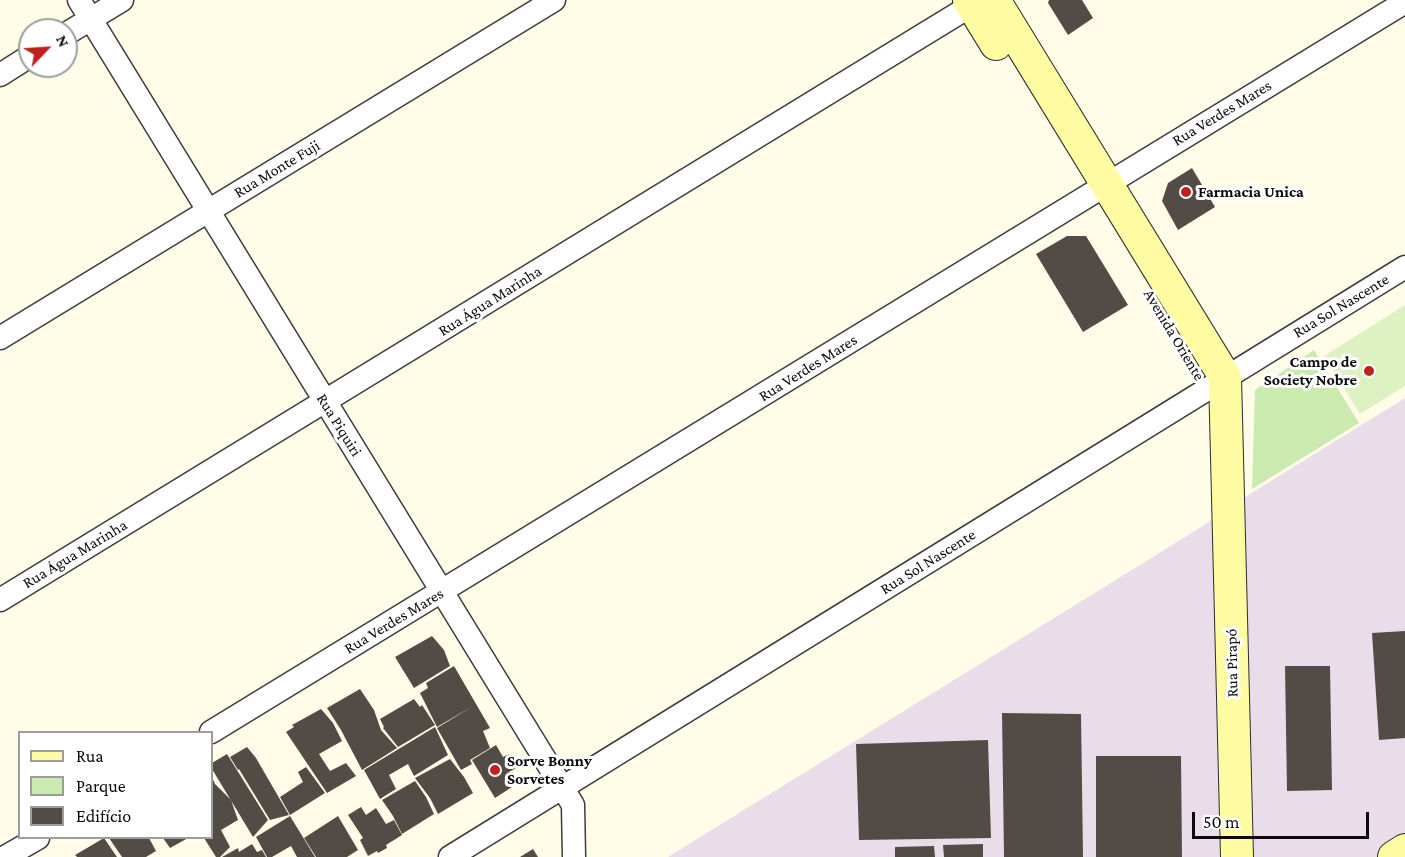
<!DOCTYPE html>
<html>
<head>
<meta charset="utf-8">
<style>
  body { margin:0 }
  #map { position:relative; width:1405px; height:857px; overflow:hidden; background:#fffce8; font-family:"Crimson Pro",serif }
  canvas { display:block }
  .legend { position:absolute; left:18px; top:731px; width:195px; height:108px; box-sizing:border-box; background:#fff; border:2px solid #9d9d9d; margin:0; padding:8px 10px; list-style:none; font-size:18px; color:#0a0a0a }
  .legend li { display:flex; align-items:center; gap:12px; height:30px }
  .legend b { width:30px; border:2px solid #9d9d9d }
  .north { position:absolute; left:18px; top:18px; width:60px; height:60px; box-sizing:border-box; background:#fff; border:2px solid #9d9d9d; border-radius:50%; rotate:65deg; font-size:16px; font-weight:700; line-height:24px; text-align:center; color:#0a0a0a }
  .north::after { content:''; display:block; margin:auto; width:21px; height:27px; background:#c0211d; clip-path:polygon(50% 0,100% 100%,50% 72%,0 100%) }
  .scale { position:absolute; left:1192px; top:812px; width:177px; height:27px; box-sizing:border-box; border:3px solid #0a0a0a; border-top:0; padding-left:8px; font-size:18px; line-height:21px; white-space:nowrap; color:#0a0a0a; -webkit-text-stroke:4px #fff; paint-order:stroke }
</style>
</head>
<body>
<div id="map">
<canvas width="1405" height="857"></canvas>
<ul class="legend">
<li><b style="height:8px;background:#fffba3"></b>Rua</li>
<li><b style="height:16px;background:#caeab0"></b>Parque</li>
<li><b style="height:16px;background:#534c46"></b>Edifício</li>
</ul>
<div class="north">N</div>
<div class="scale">50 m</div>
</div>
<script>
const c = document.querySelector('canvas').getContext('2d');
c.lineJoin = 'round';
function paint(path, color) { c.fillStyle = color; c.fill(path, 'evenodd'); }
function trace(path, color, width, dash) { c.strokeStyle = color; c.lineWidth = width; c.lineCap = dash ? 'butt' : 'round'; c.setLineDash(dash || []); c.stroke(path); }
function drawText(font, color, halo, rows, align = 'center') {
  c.font = font + ' "Crimson Pro",serif'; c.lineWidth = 6; c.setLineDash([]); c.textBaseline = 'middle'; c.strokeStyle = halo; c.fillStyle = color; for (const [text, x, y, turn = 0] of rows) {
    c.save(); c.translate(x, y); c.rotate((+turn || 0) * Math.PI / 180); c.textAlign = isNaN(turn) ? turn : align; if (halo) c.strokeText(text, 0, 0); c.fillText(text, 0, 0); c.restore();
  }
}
const industrial = new Path2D(`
  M1405,398V857H668L1198,529L1253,492Z`);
const green = new Path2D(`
  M1314,350L1359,423L1252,489L1255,390Z`);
const pitch = new Path2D(`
  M1405,305V386L1360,414L1324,356Z`);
const building = new Path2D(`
  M1049,0H1082L1093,18L1068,35L1048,3Z
  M1192,168L1215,207L1178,230L1162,201L1168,183Z
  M1067,236H1086L1128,305L1083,332L1036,254Z
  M1405,631V738L1379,740L1372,633Z
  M432,636L444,650L450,666L414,688L395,657Z
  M454,666L490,728L483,731L490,748L470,760L472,764L461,770L437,728L473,706L437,727L420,693L428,688L426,683Z
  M1285,666H1330L1332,790L1287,791Z
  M360,689L374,710L381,730L397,748L362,770L341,730L327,708Z
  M414,699L420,707L422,705L435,725L398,747L383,728L384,727L380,719Z
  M321,709L333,723L342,741L319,754L330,771L346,763L356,776L327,793L286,732L294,727L292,725Z
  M1002,713L1081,714L1083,857H1004Z
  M435,727L448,755L414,776L408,764L389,775L396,789L380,799L364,770Z
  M988,740L991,838L859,840L856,744Z
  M496,745L503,757L509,754L516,768L509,772L515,785L495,798L472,760Z
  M247,747L256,758L289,815L270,820L239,769L238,770L230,757Z
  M227,754L268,820L253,837L212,769V763Z
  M1096,756H1181L1182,857H1096Z
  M450,759L464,777L473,793L438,814L430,798L415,778Z
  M306,767L325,793L290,815L280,797L303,782L298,772Z
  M212,777L215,784L231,800L238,820L221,830L230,847L220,857H216L204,838H212Z
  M415,781L426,797L434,814L402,834L393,816L382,800Z
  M361,807L366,815L376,808L386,824L394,820L402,835L386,845L387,848L378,853L377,851L368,856L360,840L363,838L348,815Z
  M290,816L315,857H297L291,846L272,857H267L256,837Z
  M338,816L358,850L347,857H316L304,838Z
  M104,838L117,857H77L75,855Z
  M109,838H149L156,851L146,857H122Z
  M163,838H188L170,848Z
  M252,844L257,852L262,850L266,857H222L238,848L239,852Z
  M983,844V857H944L943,845Z
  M934,846L935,857H895V847Z
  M533,849L538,857H520Z`);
const street = new Path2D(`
  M79,0L573,805L574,857
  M66,34L122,0
  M0,75L30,56
  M0,338L554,0
  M0,600L980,0
  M211,732L1405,2
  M5,857L38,838
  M450,857L1405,267`);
const secondary = new Path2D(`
  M969,0L996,44
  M994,0L1225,377L1237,857
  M1394,857L1405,850`);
const markers = [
  [1186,192,6,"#c0211d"],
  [1369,371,6,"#c0211d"],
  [495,770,6,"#c0211d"]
];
const streetNames = [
  ["Rua Verdes Mares",1222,113,-31],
  ["Rua Monte Fuji",277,169,-31],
  ["Rua Água Marinha",490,301,-32],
  ["Rua Sol Nascente",1341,306,-31],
  ["Avenida Oriente",1174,335,59],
  ["Rua Verdes Mares",808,368,-32],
  ["Rua Piquiri",339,425,58],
  ["Rua Água Marinha",75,554,-31],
  ["Rua Sol Nascente",928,562,-32],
  ["Rua Verdes Mares",394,621,-31],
  ["Rua Pirapó",1232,663,-91]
];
const poiNames = [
  ["Farmacia Unica",1198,192],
  ["Campo de",1357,362,"right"],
  ["Society Nobre",1357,380,"right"],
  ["Sorve Bonny",507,761],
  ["Sorvetes",507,779]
];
paint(industrial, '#eaddea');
paint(green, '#caeab0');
paint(pitch, '#def1c3');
paint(building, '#534c46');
trace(street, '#3d3d3d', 25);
trace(secondary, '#2c2c2c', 34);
trace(street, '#fff', 22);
trace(secondary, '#fffba3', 32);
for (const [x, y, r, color] of markers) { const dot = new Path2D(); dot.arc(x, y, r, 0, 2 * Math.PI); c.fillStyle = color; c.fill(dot); trace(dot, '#fff', 2); }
drawText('16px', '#0a0a0a', '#fff', streetNames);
drawText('bold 16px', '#0a0a0a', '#fff', poiNames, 'left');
</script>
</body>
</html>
